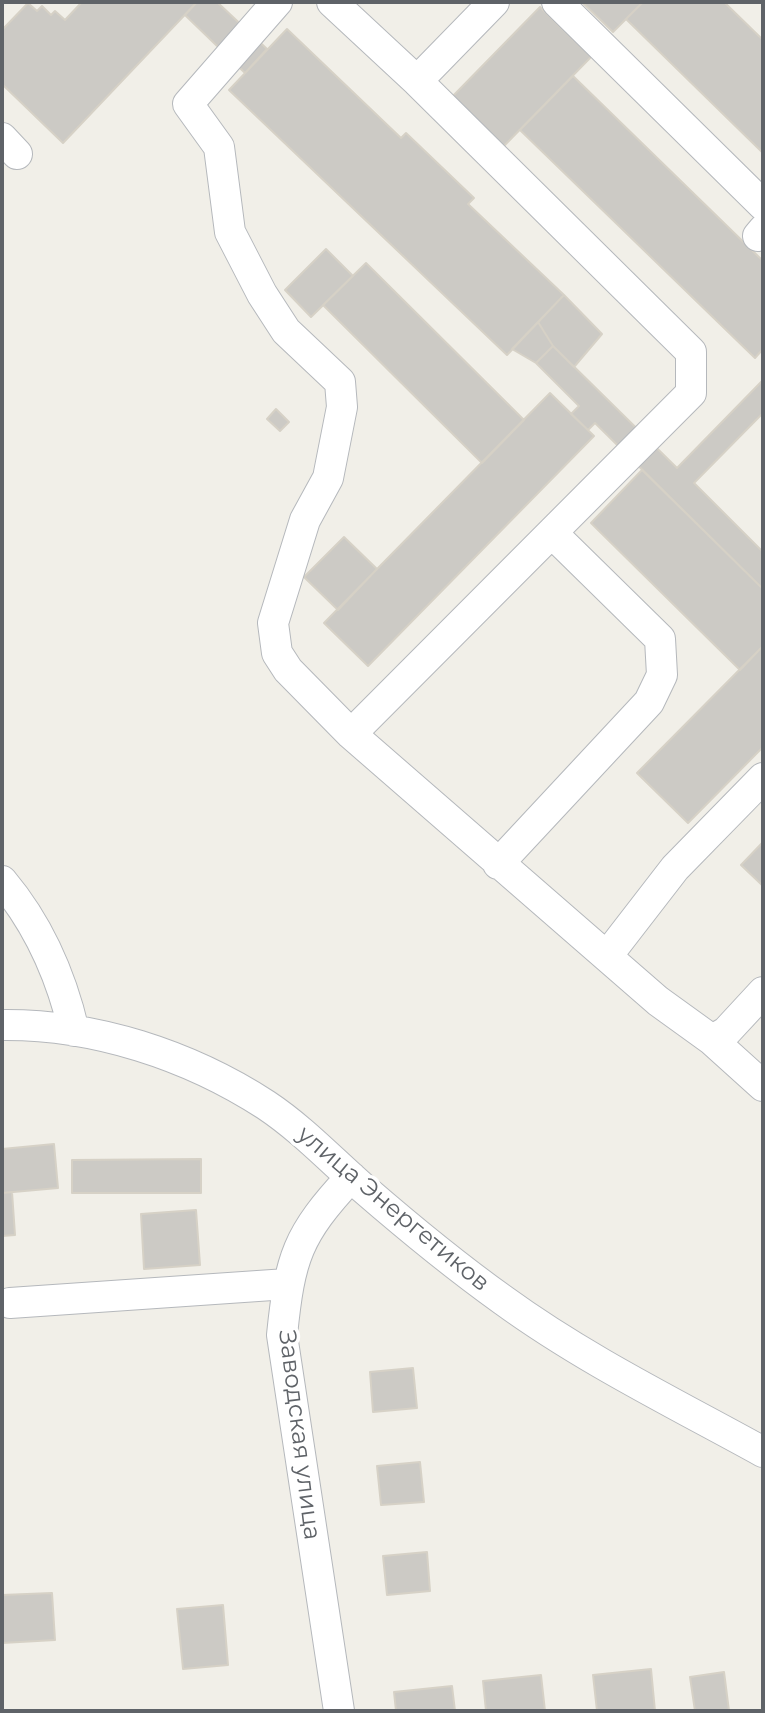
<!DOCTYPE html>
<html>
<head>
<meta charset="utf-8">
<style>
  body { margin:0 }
  #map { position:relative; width:765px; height:1713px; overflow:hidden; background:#f1efe8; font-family:Montserrat,sans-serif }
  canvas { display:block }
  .frame { position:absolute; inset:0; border:4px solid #5f6368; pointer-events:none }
</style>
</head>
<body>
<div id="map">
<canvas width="765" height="1713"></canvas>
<div class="frame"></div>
</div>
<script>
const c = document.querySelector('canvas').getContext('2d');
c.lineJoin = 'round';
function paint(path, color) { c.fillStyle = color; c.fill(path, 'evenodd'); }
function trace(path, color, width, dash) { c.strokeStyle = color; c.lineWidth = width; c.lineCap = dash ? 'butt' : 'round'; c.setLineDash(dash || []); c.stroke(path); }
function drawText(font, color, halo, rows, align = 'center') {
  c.font = font + ' Montserrat,sans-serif'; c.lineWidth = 7; c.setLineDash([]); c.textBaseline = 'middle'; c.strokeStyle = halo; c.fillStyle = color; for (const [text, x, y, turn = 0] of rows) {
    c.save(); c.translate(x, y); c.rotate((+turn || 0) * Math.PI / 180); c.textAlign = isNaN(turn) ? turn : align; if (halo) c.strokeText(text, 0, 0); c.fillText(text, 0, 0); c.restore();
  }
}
const building = new Path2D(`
  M82,2H197L63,143L2,84V30L28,3L37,11L42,6L51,15L55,11L65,20Z
  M197,2H217L267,49L245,73L185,15Z
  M582,2H643L613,32Z
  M643,2H724L763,40V153L626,19Z
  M540,7L591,57L501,149L450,99Z
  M287,29L401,138L406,133L474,198L468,204L564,295L507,355L229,90Z
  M573,76L763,261V349L755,358L520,130Z
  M326,249L353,276L311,317L285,290Z
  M366,263L524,420L482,463L323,305Z
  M564,295L602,334L574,367L553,346L538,322Z
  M538,322L553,346L536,363L512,349Z
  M553,346L677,468L763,380V413L694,483L763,552V589L595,423L588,430L571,414L579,406L536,363Z
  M550,393L594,436L368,666L324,623Z
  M276,409L289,422L280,431L267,419Z
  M642,470L763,589V646L740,670L591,523Z
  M344,537L377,569L338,610L304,577Z
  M763,646V747L688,823L637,773Z
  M763,842V886L741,865Z
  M54,1144L58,1188L2,1193V1149Z
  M201,1159V1193H72V1160Z
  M12,1192L15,1235L2,1236V1193Z
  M196,1210L200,1265L144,1269L141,1214Z
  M413,1368L417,1408L373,1412L370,1372Z
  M420,1462L424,1502L381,1505L377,1466Z
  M427,1552L430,1591L387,1595L383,1556Z
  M52,1593L55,1640L2,1643V1595Z
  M223,1605L228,1665L183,1669L177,1609Z
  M651,1669L655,1711H597L593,1675Z
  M724,1672L729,1711H695L690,1677Z
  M541,1675L545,1711H486L483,1681Z
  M452,1686L455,1711H396L394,1692Z`);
const minor = new Path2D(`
  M277,2L188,104L219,147L230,232L262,294L286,331L340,382L342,407L328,478L305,520L273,623L277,653L288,670L351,734L658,1001L712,1040L763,1086
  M332,2L417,81L691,352V393L351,734
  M557,2L763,205
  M417,81L494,2
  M2,138L17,154
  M758,236L763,230
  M498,864L649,702L662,675L660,639L552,533
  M2,881C39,925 61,975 74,1031
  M607,956L675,868L763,778
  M2,1025C94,1024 189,1055 266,1105C302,1129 331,1160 363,1188C408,1227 454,1265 503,1300C584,1359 676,1404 763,1452
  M712,1040L726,1032L763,992
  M10,1303L287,1284
  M339,1711L282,1335C290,1257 297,1235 351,1177`);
const streetNames = [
  ["улица Энергетиков",393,1209,40],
  ["Заводская улица",299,1435,83]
];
paint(building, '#cccac5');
trace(building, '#d6d1c6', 2);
trace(minor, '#b5b8bc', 32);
trace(minor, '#fff', 30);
drawText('24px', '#5f6368', '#fff', streetNames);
</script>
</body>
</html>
